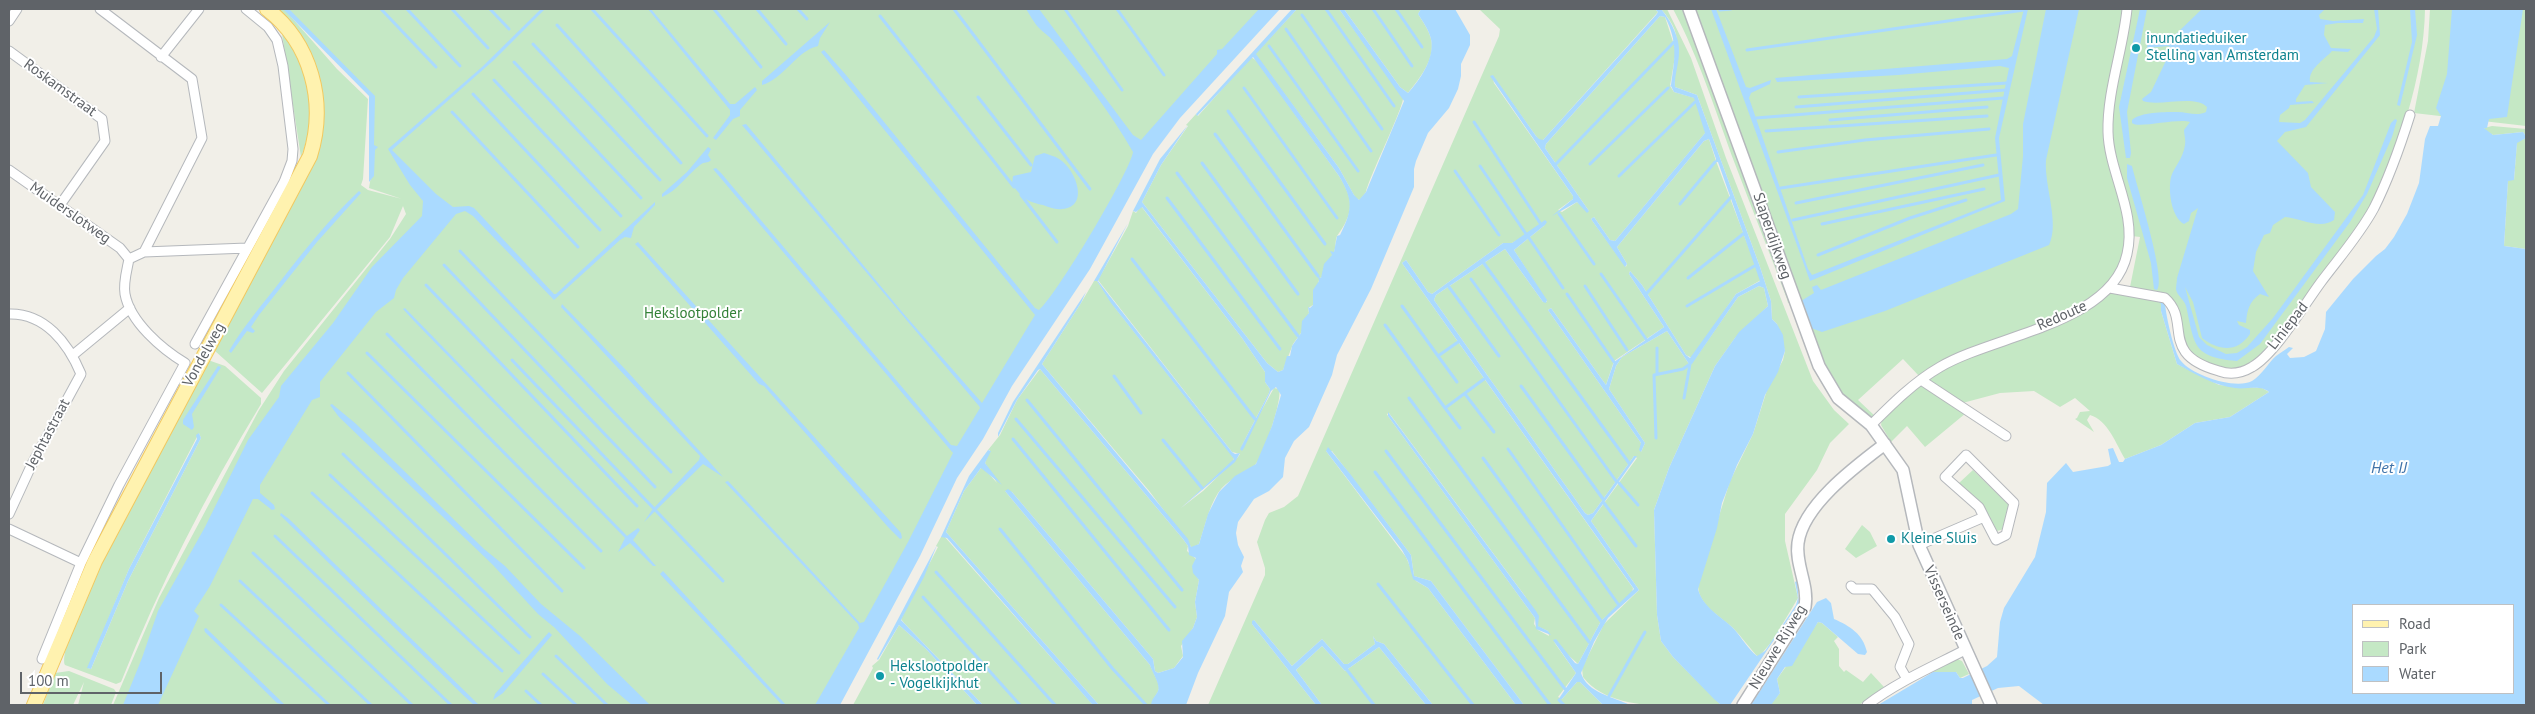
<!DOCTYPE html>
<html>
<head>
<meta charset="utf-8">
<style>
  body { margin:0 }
  #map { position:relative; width:2535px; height:714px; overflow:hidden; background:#f1efe8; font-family:"PT Sans",sans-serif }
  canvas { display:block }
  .frame { position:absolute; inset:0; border:10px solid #5f6368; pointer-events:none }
  .legend { position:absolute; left:2352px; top:604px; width:162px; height:90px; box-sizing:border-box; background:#fff; border:1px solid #bfc1c3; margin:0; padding:6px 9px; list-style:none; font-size:15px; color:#5f6368 }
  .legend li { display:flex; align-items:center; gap:10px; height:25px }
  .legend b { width:25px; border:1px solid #bfc1c3 }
  .scale { position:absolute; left:20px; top:672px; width:142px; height:22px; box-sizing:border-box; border:2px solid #5f6368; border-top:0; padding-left:6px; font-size:15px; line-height:18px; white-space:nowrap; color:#5f6368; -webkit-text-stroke:4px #fff; paint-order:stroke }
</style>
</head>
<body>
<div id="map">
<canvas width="2535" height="714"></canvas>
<div class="frame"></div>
<ul class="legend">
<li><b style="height:6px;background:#fff2af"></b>Road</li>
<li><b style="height:14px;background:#c5e8c5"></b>Park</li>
<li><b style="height:14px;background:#aadaff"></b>Water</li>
</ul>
<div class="scale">100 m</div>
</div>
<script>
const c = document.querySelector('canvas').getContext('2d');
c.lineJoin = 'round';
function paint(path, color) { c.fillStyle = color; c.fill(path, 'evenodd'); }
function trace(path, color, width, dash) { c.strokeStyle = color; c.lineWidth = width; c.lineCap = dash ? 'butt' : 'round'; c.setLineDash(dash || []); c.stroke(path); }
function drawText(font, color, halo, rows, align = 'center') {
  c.font = font + ' "PT Sans",sans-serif'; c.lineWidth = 4; c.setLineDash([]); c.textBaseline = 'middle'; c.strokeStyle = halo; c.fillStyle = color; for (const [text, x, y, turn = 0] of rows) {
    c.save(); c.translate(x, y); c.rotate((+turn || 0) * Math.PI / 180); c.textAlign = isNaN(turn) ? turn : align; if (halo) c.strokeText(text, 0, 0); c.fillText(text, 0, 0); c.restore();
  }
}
const green = new Path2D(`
  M273,9H1270L1182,103L967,446L829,705H113L159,598L259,410L284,371L390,239L406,214L403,206L390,237L262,393L215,351L285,215L322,95C315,57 298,38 273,9ZM286,11L372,98L371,176L369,188L402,199L368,190L361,185L363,179L368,99L337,69Z
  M1297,9H1339L1403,97C1405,105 1370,175 1366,192L1360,200L1356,199L1339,168L1255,54Z
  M1344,9H1421L1418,14C1423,22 1429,30 1431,39C1436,59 1419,79 1408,93L1400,87Z
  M1479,9H1655L1658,12L1543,140H1539L1536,136L1492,75L1494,83L1573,196V199L1558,210L1562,212L1577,202L1589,211L1545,148L1546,144L1660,16L1665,17L1676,51L1670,86L1674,92L1695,98L1706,132L1615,241L1610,240L1594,217L1591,219L1626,267L1627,264L1617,247L1704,141L1709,139L1716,161L1761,280L1736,294L1692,358L1686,355L1642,285L1630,271L1629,274L1664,327L1614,361L1606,385L1551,308L1548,310L1641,443V452L1645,443L1609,389L1616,366L1622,357L1667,331L1689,364L1697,356L1738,297L1759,286L1764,288L1768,306L1735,338L1715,366L1669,468L1654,510L1657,615L1661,641L1673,657L1721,705C1679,705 1612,714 1583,677L1582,668L1604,624L1639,590L1591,521L1637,458L1634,456L1593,513L1588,515L1585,513L1434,300L1436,295L1505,249L1543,302H1547L1514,250L1545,225L1512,243H1503L1432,294L1428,292L1406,260L1402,263L1633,588L1632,593L1601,621L1578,664L1554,642L1576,673L1558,697L1562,699L1577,682H1580L1603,705H1524L1431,581L1414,576L1411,555L1332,451H1326L1406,557L1416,581L1428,588L1516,705H1433L1384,644L1376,641L1373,636L1375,644L1348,664H1344L1322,639L1292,666L1254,620L1252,624L1316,705H1208L1265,575V568L1257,542L1265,520L1269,513L1284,507L1298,496L1499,36L1500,29ZM1389,413L1525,596L1538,623L1537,626L1548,631L1549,636L1538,630L1534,624L1535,618L1388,416L1387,414Z
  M1661,9H1667L1691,58L1726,158L1813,381L1834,410L1849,424L1830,443L1817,470L1785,514V541L1798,598L1773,640L1759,657L1756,655C1748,646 1741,636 1733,628C1719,615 1697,605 1698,583L1730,481L1753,434L1767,390L1783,360L1785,351L1777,324L1772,319L1771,301L1760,267L1697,95L1675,87C1673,55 1688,39 1661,9Z
  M1673,9H1683L1693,26L1791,302L1788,303L1787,299C1770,254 1752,209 1735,164C1715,110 1700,60 1673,9Z
  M1694,9H2124L2106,116L2123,209L2126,244L2118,272L2090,302L1919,376L1903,359L1858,400L1876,417L1872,419L1843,396L1822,362Z
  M2129,9H2425C2424,77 2398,154 2367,214L2281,332L2256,362L2245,368L2228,370L2203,362L2186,349L2175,308L2130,287L2140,237L2132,236L2115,160L2110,127Z
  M2430,9H2526V126L2414,113L2428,41Z
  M282,34C309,65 318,118 301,157Z
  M1251,57L1257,61L1339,176C1355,201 1353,214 1337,236C1335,241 1336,248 1334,252C1330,260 1323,266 1323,276L1321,278L1319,277C1320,284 1313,294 1313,305L1308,308L1309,313L1301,333L1293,344L1283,370L1278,372L1267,363L1142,202L1161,165L1188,126L1186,125L1196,114L1198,116Z
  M2492,126L2526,129V136L2523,132L2493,135L2485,130L2484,128Z
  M2526,138V249L2504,246L2508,180H2514L2517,142Z
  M1141,206L1242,338L1265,372V382L1270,389L1269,393L1240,449L1274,388L1279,389C1283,399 1263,458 1255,465C1242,476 1227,479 1218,493C1208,509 1205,527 1199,544L1192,548L1150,492L1042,364L1081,303L1094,281H1097L1116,309L1234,458L1233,461L1181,508L1203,491L1238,457L1240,454L1232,452L1098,280L1128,226L1133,211L1136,213Z
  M2115,292L2161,302V311L2177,364L2219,385L2262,388L2269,392L2230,417L2195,423L2161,445L2125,459C2116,444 2108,420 2090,415L2087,420L2094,432L2075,419L2077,418L2080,412L2090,411L2075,398L2060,407L2034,391L2000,393L1955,405L1966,413L1925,447L1907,426L1891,442L1881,425L1882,419L1895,406L1935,372L2093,305L2108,294Z
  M208,360L225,366L261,398V404C207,493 159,586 121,682L116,684L65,665C56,628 184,406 208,360ZM199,433L201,438L128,581L91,669L88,668L129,569Z
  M1040,369L1183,539L1188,546L1187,551L1196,559V575L1199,580L1195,602L1197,617L1193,628L1181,646L1183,656L1174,668L1158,673L1155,671L1153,659L1012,492L1005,491L1150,665C1152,670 1159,683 1159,687C1159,694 1152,697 1152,705H1099L946,532L964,491L981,468H984L997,483L985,463L990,450H988L1000,435L1017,400Z
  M1973,470L2010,506L2004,529L1997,531L1982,504L1959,483Z
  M1862,525L1870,532L1877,546L1856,558L1845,549Z
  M944,536L1093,705H983L904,623L901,619L938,547L936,546L941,537Z
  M1818,622L1822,623L1838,637L1834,641L1839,649V666L1844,672L1846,670L1863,682L1871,673L1884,687L1859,705H1770L1780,693L1777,679Z
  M899,625L927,650L977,705H853L873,668L872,666L879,660Z
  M1322,646L1345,671L1379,647L1426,705H1322L1296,670Z
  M1957,659L1962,661L1969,674L1960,678L1956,672H1933Z
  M69,671L114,689L116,692L111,705H78L84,682L73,705H43L55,673Z`);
const water = new Path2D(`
  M283,9H289L375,96L374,145L378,147L375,150L374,176L369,182V96Z
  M541,9H545L494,60L392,150L436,194L453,207L469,206L474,208L554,294H556L655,202V205L634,227L631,238L625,237L620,240L554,300L473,216L465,211L456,214L403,278L396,290L394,298L376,312L320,382V397L312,400L260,485V493L274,505L275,509L272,510L258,499H253L210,586L194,611L199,616L158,705H123L142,658L158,611L205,527L248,440L279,397L281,386L333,323L372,267L422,216L423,201L410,185L388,149L482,67Z
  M648,9H651L730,104H735L755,87L757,90L740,110V116L733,119L716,140L713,138L730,115V110Z
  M1026,9H1039L1133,135L1141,140L1217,54V50L1222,49L1259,9H1280L1180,118L1153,154L1090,269L1012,386L983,439L957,478L920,556L840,705H815L859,628L858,624L725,482L728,481L860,623L864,622L908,542L953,453L713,169L716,168L721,173L951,445L957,446L980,408L979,406L742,125L746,124L903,313L982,403L1035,315L821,52L824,50L846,75L1035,308L1039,310C1056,296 1130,172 1133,152C1111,113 1082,76 1053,41C1049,36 1044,33 1039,28C1034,23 1030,15 1026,9Z
  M1292,9H1297L1256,54L1339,168L1354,195L1359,200L1366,192L1404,101L1339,9H1344L1400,87L1408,93C1420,80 1435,58 1431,39C1429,30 1423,22 1418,14L1421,9H1455L1470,35V45L1461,64V76L1458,89L1449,108L1428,133L1416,161L1414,169V187L1371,289L1337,355L1332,375L1309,427L1294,441L1285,458L1283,477L1269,491L1254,499L1238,522L1236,533L1238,545L1244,557L1241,566L1243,572L1229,592L1225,616L1198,673L1186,705H1151C1152,698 1155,697 1158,691C1161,685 1152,672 1150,665L1005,491L1008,489L1012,492L1153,659L1155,671L1158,673L1174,668L1183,657L1182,641L1193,628L1197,617L1195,602L1199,580L1193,573L1192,566L1196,558L1189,555L1188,546L1183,539L1040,369L1038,370L1017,400L998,437V433L1013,402L1086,292L1081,303L1042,364L1188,539L1191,547L1199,544L1208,514L1219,492L1235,476L1256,464L1272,426L1281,395L1276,387L1271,391L1244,448L1242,451L1240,449L1269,393L1270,389L1265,382V372L1242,338L1142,207L1136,212L1133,211L1160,159L1188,125L1161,165L1142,202L1267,363L1278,372L1283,370L1287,356H1290L1292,346L1301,333L1302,321L1309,313L1308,307L1310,308L1313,305V290L1319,281L1318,276L1321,278L1324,264L1332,255L1330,251L1334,252L1337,236L1340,235C1352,211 1354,201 1339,176L1253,57L1197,116L1196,114Z
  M1655,9H1661C1670,19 1680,38 1679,52C1679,64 1674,76 1675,87L1697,95L1760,267L1771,301L1772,319L1777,324L1783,335L1785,351L1778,372L1765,395L1753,434L1737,465L1722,503L1717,528L1698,589C1703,608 1721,616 1734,629C1742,638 1748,649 1757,656L1765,651L1796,605L1798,598L1795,582L1797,581L1799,603L1730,705H1721L1714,699L1673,657L1661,641L1657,615L1654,510L1669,468L1715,366L1739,332L1768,306L1764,288L1759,286L1738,297L1692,364H1689L1667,331L1622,357L1616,366L1609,389L1645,443L1641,452L1639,450L1641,443L1548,310L1551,308L1606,385L1614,362L1664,327L1629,274L1630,271L1642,285L1686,355L1690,358L1736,294L1760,281L1718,162H1715L1716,159L1709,139L1704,141L1617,247L1627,264L1625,267L1591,219L1594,217L1610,240L1615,241L1705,133L1694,98L1674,92L1671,86L1668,88L1671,85C1675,58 1678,42 1665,17L1660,16L1546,144L1545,148L1589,211L1587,213L1577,202L1552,216L1573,199V196L1490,76L1493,75L1536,136L1539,139L1543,140L1656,15L1658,12Z
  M1711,9H1716L1746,87L1750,88L1771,80L1770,84L1751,93L1749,98L1808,269L1812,275L2001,200L1995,138L2009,68L2000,66L1898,75L1777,82L1775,78L2007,59L2012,56L2024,9H2028L1999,138L2005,201L1810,281Z
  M2046,9H2079L2046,160C2044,186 2060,223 2049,245L1885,311L1822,332L1811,328L1801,301L1814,293L1812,287L1817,285L1821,290L2011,214L2018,209L2023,156V124Z
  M2140,9H2147L2127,112L2131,153L2130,158H2126L2119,107Z
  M2202,9H2325L2319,15L2320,19L2333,21L2364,19L2363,23H2338L2325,25L2324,35L2331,48L2351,49L2348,52L2332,51C2324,60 2308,69 2310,82L2328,83L2305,85L2296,99V102L2312,101L2314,103L2290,105L2289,108L2280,115L2279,122L2300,123L2305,120L2374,37L2377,29L2374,9H2378L2380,35L2306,127L2285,132L2277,141L2308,173L2311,187L2335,212L2334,220C2320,230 2300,218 2285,217L2273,225L2270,233L2264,235L2256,252L2253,271L2269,297L2260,294C2249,302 2247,310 2246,323L2237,321L2239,325L2250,330V334C2237,353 2219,351 2202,338L2193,302L2185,287L2199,337L2207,345L2226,354L2237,353L2247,347L2273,318L2363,195L2391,123L2395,119L2397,120L2392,137L2367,194L2350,222L2260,344L2237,361C2192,357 2195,345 2186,306C2184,299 2177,296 2176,289C2176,286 2177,281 2177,278L2198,208L2191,213L2189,221L2184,224C2171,217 2168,190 2171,177C2174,167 2183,159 2185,145C2186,140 2184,135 2184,130L2190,122C2177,118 2138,129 2132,123V120C2141,112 2163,112 2175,112C2185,111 2196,117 2206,112L2207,107C2195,94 2159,107 2143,101L2142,99L2151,92L2172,48L2168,46L2147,48L2148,41L2176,34Z
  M2410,9H2415L2417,35L2400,106L2397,105L2412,42Z
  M2452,9H2523L2507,117L2489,119L2487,128H2484L2493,135L2523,132L2526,136V138L2517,143L2514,180L2508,181L2504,246L2526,249V705H2044L2019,686L1998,688L1972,700V705H1878L1933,672H1956L1960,678H1963L1987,666L1997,657L2000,622L2004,608L2035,557L2046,512L2047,483L2066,463L2073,472L2108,466L2111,464L2108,449L2113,448L2119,462H2123L2125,459L2161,445L2195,423L2230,417L2269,392C2260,384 2246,390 2235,388C2215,386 2195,374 2177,364L2161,311V304L2157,300L2165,302C2165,312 2174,353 2181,361C2192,375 2235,390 2252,381C2262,375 2268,363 2276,356C2280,353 2285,350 2289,347L2293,348L2287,354L2290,358L2304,357L2316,351L2325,329L2326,312L2353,279L2376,256L2385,249L2394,237L2407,214L2419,183L2425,139L2430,126H2438L2441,116L2436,108L2447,74ZM2354,605H2514V693H2354Z
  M830,22L820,38L818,46C796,51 784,79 762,85V81Z
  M708,147L711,149L708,155L711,160C707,164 705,161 700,165C687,175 677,191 662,197V194L687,172Z
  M1044,153C1049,155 1055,156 1059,159C1075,168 1091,207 1062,209C1055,210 1049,207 1043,205C1027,202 1021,197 1012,184L1013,176L1031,172L1035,156Z
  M2127,164L2132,166C2136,184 2167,280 2157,290L2154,289L2151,263L2127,178Z
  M359,191L361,193L317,242L259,315L251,327L255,331L253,333L247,331L231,353L229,351C243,327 262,305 279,283C304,251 329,219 359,191Z
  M1545,220L1547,222L1545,225L1514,250L1547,300L1546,303L1543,302L1505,249L1436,295L1434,300L1585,513L1588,515L1593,513L1634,456H1637L1591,521L1639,590L1608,618L1594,642L1581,673C1587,693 1614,697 1630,705H1603L1580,682H1577L1562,699L1558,700L1576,673L1553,640L1556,639L1575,663L1578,664L1601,621L1634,589L1402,263L1406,260L1428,292L1432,294L1503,243H1512Z
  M1128,223L1098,281L1232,452L1235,454L1240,453L1235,462L1181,508L1234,459L1111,303L1097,281H1094Z
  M638,242L901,533L902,538L900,539L888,527L764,386L759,384L640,249L635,244Z
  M562,304L625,369L723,477L703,464L644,522L652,510L699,460L700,456L561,307Z
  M405,308L627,536L638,528L640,530L633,540L656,566H653L630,543L618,552L625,538L414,321L403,309Z
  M218,366L221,367L192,414L194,427L192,430L183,424V420Z
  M332,404L355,423L484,549L505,566L541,604L580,636L650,705H632L607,684L555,628L538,614L493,565L339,417L330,405Z
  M1388,412L1536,611L1539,616L1538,626L1548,631L1551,635L1536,629L1535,618L1388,416Z
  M199,433L201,438L128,581L91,669L87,668L129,569L197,439L196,435Z
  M1328,447L1351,475L1411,555L1414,576L1431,581L1524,705H1516L1428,588L1413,579L1408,561L1402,550L1326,451Z
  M988,450L991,451L985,463L1002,485L981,468L964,491L946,532L1099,705H1093L1090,702L947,538L941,537L969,476Z
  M281,513L289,519L479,705H474L463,695L280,515Z
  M937,545L924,577L901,620L983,705H977L927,650L899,625L878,660L877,659Z
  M663,571L786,705H782L660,574Z
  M1826,598L1831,603L1834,619C1850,626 1863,634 1867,652L1865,655L1858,654L1822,623L1818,622L1792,666L1785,667L1777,679L1780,693L1771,705H1751L1817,602Z
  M1254,620L1292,666L1322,639L1344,664H1348L1375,644L1373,636L1376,641L1384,644L1433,705H1426L1379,647L1345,671L1322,646L1296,670L1322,705H1316L1252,624V621Z
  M206,628L285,705L277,703L205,632L204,629Z
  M549,632L552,635L547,641L503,693L493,700L495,694Z`);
const stream = new Path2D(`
  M381,9L436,67
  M407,9L460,66
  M452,9L488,48
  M490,9L509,29
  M592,9L707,136
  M714,9L761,67
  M757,9L786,44
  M798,9L807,19
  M954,9L1090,189
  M1065,9L1122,90
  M1117,9L1164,75
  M1326,9L1394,106
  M1373,9L1412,66
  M1396,9L1422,47
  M1720,10L1731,9
  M1302,15L1382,129
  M880,16L1014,187
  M557,25L681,163
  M1286,29L1371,151
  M533,44L660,180
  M1269,46L1358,171
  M1747,50L2024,10
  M514,62L641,198
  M494,80L621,216
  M1244,88L1337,218
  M473,94L600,230
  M978,97L1031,165
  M1799,97L2007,83
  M1796,107L2005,90
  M1228,111L1325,244
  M452,112L578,247
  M1756,118L2003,98
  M1830,120L1987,107
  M1474,122L1540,223
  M1766,131L1987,116
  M1215,134L1318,276
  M1778,152L1865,140L1989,129
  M1202,163L1298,294
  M1556,164L1674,42
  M1590,164L1668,88
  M1480,166L1526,234
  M1455,171L1499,235
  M1177,173L1298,336
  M1619,176L1695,102
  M1781,188L1996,155
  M1021,195L1057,242
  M1167,198L1280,349
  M1796,203L1983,165
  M1680,204L1715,162
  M1559,214L1594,264
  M1793,220L1999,175
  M1822,224L1984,189
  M1529,238L1563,288
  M460,251L671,472
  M1818,255L1910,218L1966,200
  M1132,259L1255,419
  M1483,262L1629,463
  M444,265L655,487
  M1601,274L1646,339
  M1688,278L1743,234
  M1471,279L1616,481
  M426,285L637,506
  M1585,286L1627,350
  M1449,287L1499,356
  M1647,293L1731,197
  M1567,294L1614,362
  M1402,306L1438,356L1458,342
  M1687,306L1756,265
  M1385,325L1445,408L1484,379
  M387,334L601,551
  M367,353L584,568
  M1438,356L1457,382
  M512,360L723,581
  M348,373L562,591
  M1657,374V348
  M1114,376L1141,413
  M1521,386L1603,499
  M1465,394L1494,432
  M1409,398L1589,642
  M1684,398L1690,364
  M1027,400L1182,590
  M1445,408L1460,428
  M1016,419L1175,607
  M1656,438L1654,375L1683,369L1690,364
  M1013,439L1169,630
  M1163,440L1202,488
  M1508,449L1618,604
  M1386,451L1565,689
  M343,454L530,637
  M1483,458L1601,621
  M1375,472L1550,705
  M330,475L519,653
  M1619,483L1638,505
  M312,493L502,671
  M1604,503L1636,546
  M1000,529L1112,668L1146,705
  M275,536L451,705
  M253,553L412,705
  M936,572L1055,705
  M240,581L371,705
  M1378,584L1473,705
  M923,597L1020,705
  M221,605L329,705
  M556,656L607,705
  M1347,670L1374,705
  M543,674L576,705
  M526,691L541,705
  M1609,696L1645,632
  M1559,700L1564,705`);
const minor = new Path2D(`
  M100,9L192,79L202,138L144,252
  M9,21L17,9
  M9,51L102,119L105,141L60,205
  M161,57L199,9
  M9,170L120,248L129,259
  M129,259L144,252L247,248
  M2110,288L2165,298C2192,322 2158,354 2219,371C2230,375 2242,373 2252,367C2275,354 2304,305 2321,282C2339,258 2360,234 2374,208C2389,178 2400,147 2410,115
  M9,314C45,313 68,343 81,374L32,464L9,514
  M195,344L284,182L292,161L293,149L283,66L277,40L268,27L246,9
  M73,355L130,308
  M1921,380L2006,436
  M1871,425C1892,404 1914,382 1940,367C1994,335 2112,324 2127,254C2137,212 2109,173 2108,132C2107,91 2123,50 2127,9
  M9,529L81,563
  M1919,545L1984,517L1996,540L2006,535L2014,503L1966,455L1945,477L1979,507L1984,517
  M1851,586L1854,589H1872L1895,617L1909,644L1900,667L1907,679
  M42,659L81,563L119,485L185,363C162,349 130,322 125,294C123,283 127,270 129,259
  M1867,705C1897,682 1932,667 1965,650`);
const tertiary = new Path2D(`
  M1689,9L1819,366L1838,398L1871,425L1903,470L1919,545L1991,705
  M1743,705L1805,607C1809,585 1795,565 1798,543C1803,505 1856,466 1885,444`);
const primary = new Path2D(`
  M34,705L95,561L310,156C327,102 311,43 267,9`);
const markers = [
  [2136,48,5,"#0f9aa8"],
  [1891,539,5,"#0f9aa8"],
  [880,676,5,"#0f9aa8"]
];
const cultureNames = [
  ["inundatieduiker",2146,39],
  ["Stelling van Amsterdam",2146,56],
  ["Kleine Sluis",1901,539],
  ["Hekslootpolder",890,667],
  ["- Vogelkijkhut",890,684]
];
const streetNames = [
  ["Roskamstraat",60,88,36],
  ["Muiderslotweg",70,213,35],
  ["Slaperdijkweg",1772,236,71],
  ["Redoute",2062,316,-24],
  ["Liniepad",2288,326,-52],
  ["Vondelweg",204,355,-61],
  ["Jephtastraat",48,434,-62],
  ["Visserseinde",1944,603,66],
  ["Nieuwe Rijweg",1778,647,-59]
];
const parkNames = [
  ["Hekslootpolder",693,314]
];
const waterNames = [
  ["Het IJ",2389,468]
];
paint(green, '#c5e8c5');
paint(water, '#aadaff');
trace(stream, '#aadaff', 3);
trace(minor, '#b5b8bc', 11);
trace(tertiary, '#b5b8bc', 14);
trace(primary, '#f2c960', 16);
trace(minor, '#fff', 9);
trace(tertiary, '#fff', 11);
trace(primary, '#fff2af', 14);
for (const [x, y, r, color] of markers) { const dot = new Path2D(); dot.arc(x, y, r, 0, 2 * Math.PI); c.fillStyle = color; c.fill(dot); trace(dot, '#fff', 2); }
drawText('15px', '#0d838f', '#fff', cultureNames, 'left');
drawText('15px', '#5f6368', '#fff', streetNames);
drawText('15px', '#348238', '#fff', parkNames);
drawText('italic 16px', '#4174aa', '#fff', waterNames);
</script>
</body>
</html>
